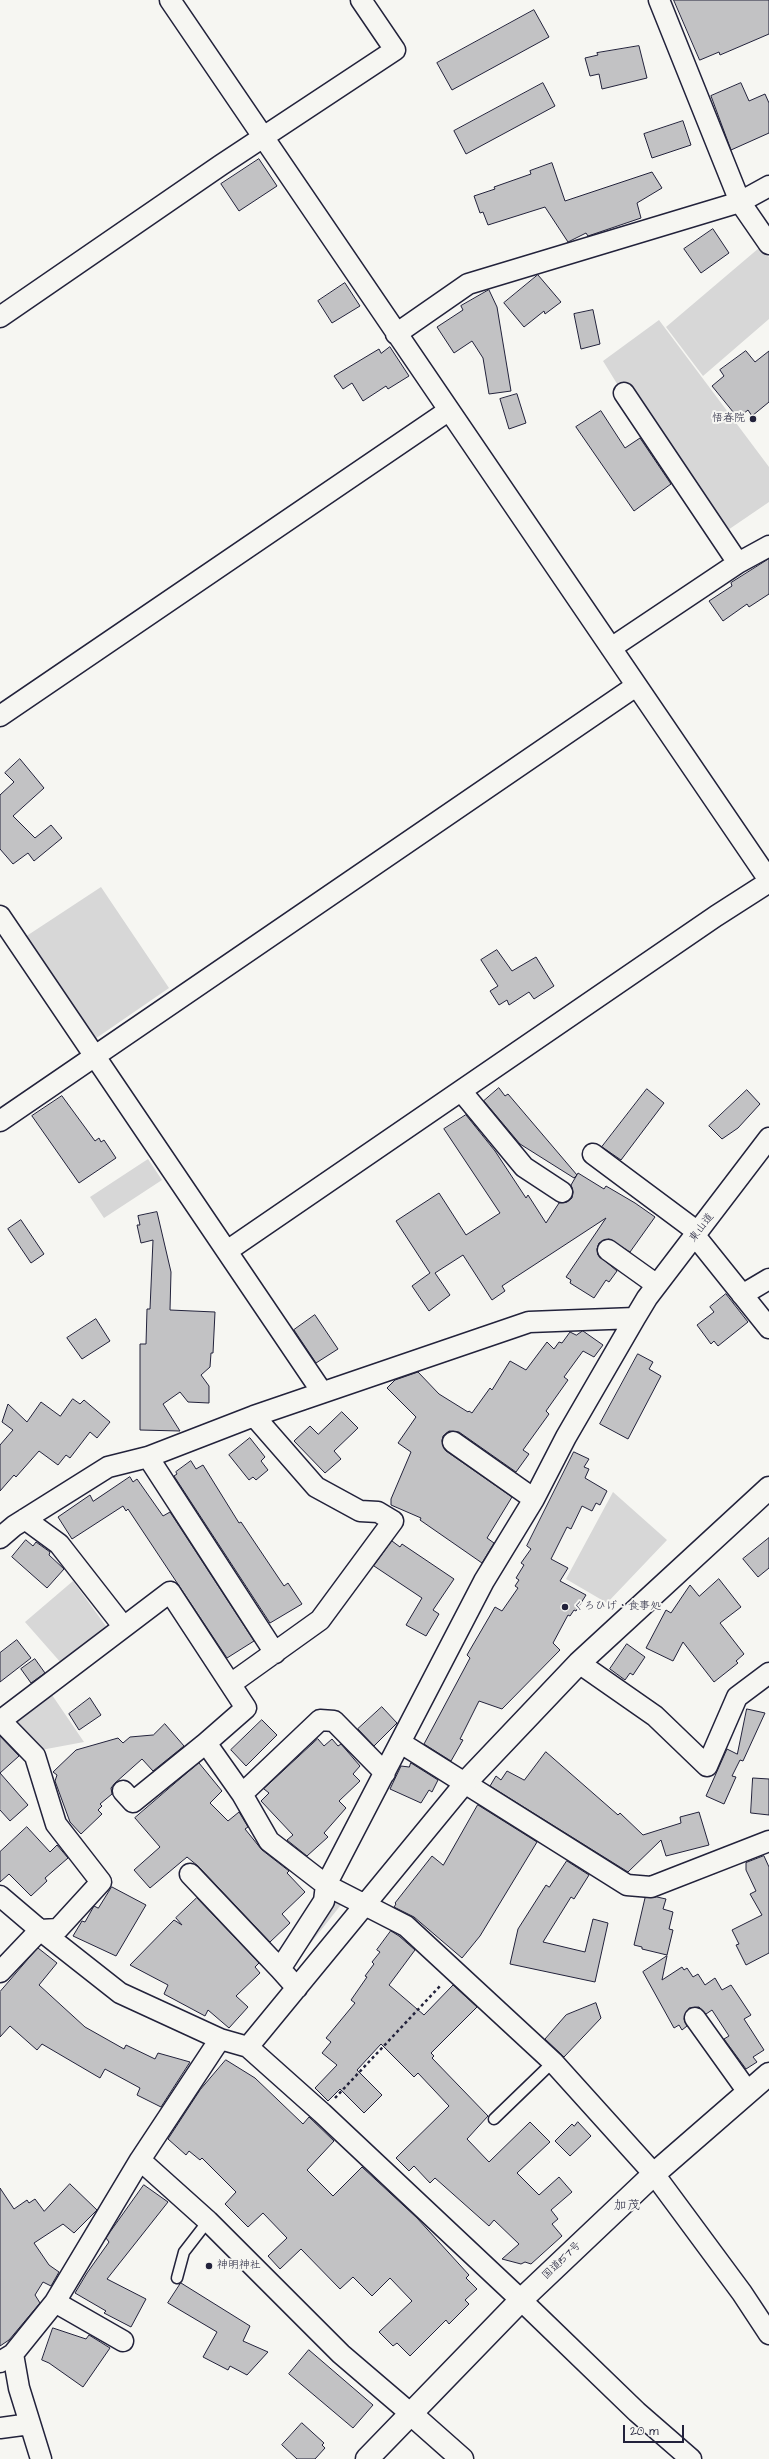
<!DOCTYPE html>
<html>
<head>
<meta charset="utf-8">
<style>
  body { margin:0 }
  #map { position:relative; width:769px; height:2459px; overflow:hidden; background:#f6f6f2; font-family:"Architects Daughter",sans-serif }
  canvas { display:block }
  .scale { position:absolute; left:623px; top:2425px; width:61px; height:18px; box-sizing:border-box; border:2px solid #22223b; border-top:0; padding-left:5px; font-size:12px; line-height:14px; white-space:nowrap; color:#22223b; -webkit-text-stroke:3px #f6f6f2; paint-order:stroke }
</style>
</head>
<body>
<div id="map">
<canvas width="769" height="2459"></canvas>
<div class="scale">20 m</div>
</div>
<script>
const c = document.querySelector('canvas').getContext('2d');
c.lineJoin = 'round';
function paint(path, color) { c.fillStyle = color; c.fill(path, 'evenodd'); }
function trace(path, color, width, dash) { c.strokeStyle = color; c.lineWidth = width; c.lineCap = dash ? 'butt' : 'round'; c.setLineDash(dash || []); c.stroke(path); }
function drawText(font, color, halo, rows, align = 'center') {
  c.font = font + ' "Architects Daughter","Klee One",sans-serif'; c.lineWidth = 4; c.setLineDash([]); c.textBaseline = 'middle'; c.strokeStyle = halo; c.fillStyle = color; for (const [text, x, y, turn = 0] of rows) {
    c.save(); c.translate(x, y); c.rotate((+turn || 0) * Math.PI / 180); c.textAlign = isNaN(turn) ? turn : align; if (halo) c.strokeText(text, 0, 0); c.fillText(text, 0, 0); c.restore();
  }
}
const green = new Path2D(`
  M759,248L769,257V319L703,376L666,327Z
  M659,320L769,467V502L725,532L619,387L603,361Z
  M101,887L169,988L92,1041L25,937Z
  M148,1159L162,1180L104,1218L90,1197Z
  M613,1492L667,1540L607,1603L566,1579Z
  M73,1581L108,1629L62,1664L25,1622Z
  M50,1692L84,1742L41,1750L16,1726L19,1716Z
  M340,1899L344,1901L291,1968L328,1906Z`);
const building = new Path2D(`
  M674,0H769V34L720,55L719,52L700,60Z
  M534,10L549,37L452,90L437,63Z
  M639,46L647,78L602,89L599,74L590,76L585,58L598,55L597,53Z
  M543,83L555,106L466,154L454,131Z
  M741,83L749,101L765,94L769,103V133L731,150L711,96Z
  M683,121L691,145L652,158L644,134Z
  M259,159L277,186L239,211L221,184Z
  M552,163L565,201L652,172L662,188L637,203L641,218L588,236L586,233L568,242L545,207L488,225L483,212L480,213L474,196L495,189L494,187L531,174L530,171Z
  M713,229L729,253L701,273L684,249Z
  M538,275L561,302L545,314L544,311L524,327L504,303Z
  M345,283L360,306L332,323L318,301Z
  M489,290L497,307L511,391L489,394L483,358L472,341L454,353L437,327L463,310L461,306Z
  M593,310L600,344L581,349L574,314Z
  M390,347L409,376L388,389L386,386L363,401L352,383L343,389L334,376L379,349L381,353Z
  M746,351L755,362L769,351V402L752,416L748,410L738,418L712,386L724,376L720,370Z
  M517,394L526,423L509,429L500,399Z
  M601,411L625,448L640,438L671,484L634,511L576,427Z
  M769,559V594L749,607L747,604L723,621L709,601L732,586L731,583Z
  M20,759L44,788L13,816L35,838L51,825L62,838L34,861L28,853L13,864L0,849V795L14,782L5,773Z
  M497,950L512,971L536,957L554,986L534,999L529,992L509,1005L507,1000L499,1005L490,991L498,986L481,960Z
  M499,1088L505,1096L508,1094L577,1175L574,1178L520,1144L484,1101Z
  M647,1089L664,1103L621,1160L602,1147Z
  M747,1090L760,1104L738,1128L722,1139L709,1126Z
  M62,1096L95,1141L99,1138L101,1142L104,1140L116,1158L79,1183L32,1116Z
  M466,1115L495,1151L526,1198L528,1195L546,1223L559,1203L567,1202L572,1198L573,1192L571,1185L578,1173L604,1189L606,1186L635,1203L655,1217L630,1252L609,1239L599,1243L597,1249L598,1255L617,1271L609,1282L606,1280L594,1298L570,1283L571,1280L566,1277L606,1218L502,1286L505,1291L492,1300L463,1255L435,1273L450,1295L429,1311L412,1286L430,1273L396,1221L439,1193L466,1235L500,1213L444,1129Z
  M157,1212L171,1272L170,1310L215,1312L213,1353H211L210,1367L201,1375L209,1386V1403L188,1402L180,1392L163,1404L180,1431L140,1430V1344H146L147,1309H150L153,1240L141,1243L137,1225H140L138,1216Z
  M21,1220L44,1254L31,1263L8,1229Z
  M726,1294L748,1322L718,1346L714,1341L711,1344L697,1325L714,1312L710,1307Z
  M315,1315L338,1349L316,1363L294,1330Z
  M96,1319L110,1341L82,1359L67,1338Z
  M583,1331L603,1345L594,1357L583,1351L564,1377L568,1380L546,1411L549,1414L523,1450L529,1454L516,1472L459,1432L449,1431L443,1436L442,1441L446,1451L512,1497L487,1538L494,1543L482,1563L420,1520L421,1518L391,1505V1499L411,1452L398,1443L416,1417L387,1388L395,1380L418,1372L439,1394L468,1412L469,1411L472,1413L490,1388L492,1390L510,1361L526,1370L547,1342L554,1349L559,1342L562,1343L570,1332L576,1335Z
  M638,1354L653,1362L649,1369L661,1376L628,1439L600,1424Z
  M73,1399L80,1404L84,1400L110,1422L97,1438L90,1432L70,1458L66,1455L58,1465L39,1451L16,1477L14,1475L0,1491V1445L13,1430L2,1422L8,1404L27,1422L41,1402L60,1416Z
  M342,1412L358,1428L334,1451L341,1459L325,1473L294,1441L310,1426L318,1434Z
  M250,1438L265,1457L261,1461L268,1470L256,1480L253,1477L249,1480L229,1455Z
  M574,1452L589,1459L584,1467L589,1469L585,1478L607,1491L600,1505L596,1503L592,1511L582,1506L571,1529L567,1527L551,1559L568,1568L560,1581L586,1595L576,1611L574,1610L570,1616L568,1615L553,1643L560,1650L502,1709L479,1701L460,1739L463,1740L451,1761L424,1744L470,1658L467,1655L495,1607L502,1611L518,1588L515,1586L519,1580L516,1578L524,1565L521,1563L531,1549L527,1546Z
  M191,1461L196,1469L203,1465L239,1523L241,1522L284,1586L288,1583L302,1604L270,1623L174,1476L177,1474L176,1472Z
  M130,1477L133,1482L137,1479L163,1516L170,1512L254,1641L227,1658L128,1509L126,1511L123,1506L72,1539L58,1517L90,1495L93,1501Z
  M769,1538V1568L758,1577L743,1559Z
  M26,1540L33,1546L36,1542L50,1552L49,1555L64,1569L47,1588L12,1557Z
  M392,1541L400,1547L402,1544L454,1579L433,1610L439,1614L426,1636L406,1625L422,1598L374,1566Z
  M719,1579L741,1607L720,1623L744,1654L736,1661L738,1663L714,1682L683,1642L673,1661L646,1648L666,1610L671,1613L690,1585L699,1596Z
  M17,1640L31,1658L0,1682V1653Z
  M627,1644L645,1657L633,1675L630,1673L625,1680L610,1669Z
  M35,1659L45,1673L31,1683L21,1669Z
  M90,1698L101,1715L79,1730L69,1714Z
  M382,1707L397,1723L374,1746L358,1729Z
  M747,1709L765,1713L743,1761L740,1760L732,1776L736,1777L724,1804L706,1796L727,1749L737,1754Z
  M262,1720L277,1735L246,1766L231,1750Z
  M165,1724L184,1746L153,1771L142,1759L115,1783L111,1788L112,1794L100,1804L102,1806L98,1810L102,1814L81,1834L70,1822L55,1781L57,1775L53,1772L76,1750L118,1738L123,1743L130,1737L153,1735Z
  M0,1736L19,1756L0,1773L28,1805L10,1821L0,1810Z
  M318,1739L324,1746L332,1739L338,1746L341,1744L360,1766L353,1774L360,1781L339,1801L346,1808L324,1833L328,1837L307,1856L287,1840L293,1835L261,1801L269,1793L264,1789Z
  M546,1752L618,1815L620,1813L643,1835L681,1823L680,1817L699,1812L709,1845L666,1856L661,1840L628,1872L490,1786L496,1776L501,1780L507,1771L524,1780Z
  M199,1763L222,1791L210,1803L228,1821L239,1812L248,1827L245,1829L262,1850L289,1871L287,1873L305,1892L282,1914L290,1923L270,1942L198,1866L187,1857L150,1888L134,1870L160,1847L135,1818Z
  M411,1763L438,1780L432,1792L429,1790L421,1803L390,1789L401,1766L409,1767Z
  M753,1778L769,1779V1815L751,1813Z
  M478,1805L537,1842L480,1936L462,1958L414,1917L394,1907L396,1904L395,1903L432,1856L443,1865Z
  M27,1827L50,1852L57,1845L68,1858L45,1878L47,1881L31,1896L9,1874L0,1882V1852Z
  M764,1856L769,1867V1953L746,1965L736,1945L739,1944L732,1930L762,1915L750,1894L756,1891L746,1870V1863Z
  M567,1861L589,1875L574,1899L571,1897L543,1942L585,1952L593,1919L608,1923L595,1982L510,1964L518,1929L546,1885L549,1887Z
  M112,1887L146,1905L116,1956L73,1936L82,1921L85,1922L94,1906L98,1908Z
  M657,1897L666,1899L663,1909L673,1912L669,1929L673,1930L667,1955L642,1949V1947L634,1945L645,1898Z
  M197,1898L259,1963L255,1967L260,1973L236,1996L248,2007L229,2028L208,2010L205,2016L164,1994L168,1985L130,1965L174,1920L182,1925L176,1918Z
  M391,1931L399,1936L415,1950L389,1985L424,2015L453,1985L477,2007L431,2053L434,2056L432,2058L488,2116L467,2139L489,2162L530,2122L550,2142L517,2173L539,2195L559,2177L572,2192L551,2210L558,2219L552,2224L562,2236L531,2264L525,2262L521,2264L502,2259L519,2244L494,2220L489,2226L435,2178L430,2183L414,2166L409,2171L396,2158L449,2106L418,2073L414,2077L381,2044L357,2070L382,2095L364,2113L340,2089L328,2101L315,2088L337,2065L322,2053L331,2042L326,2038L355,2003L351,2000L367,1977L365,1976L374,1964L372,1962L380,1952L377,1950Z
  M38,1948L57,1963L39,1985L85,2027L124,2049L126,2045L155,2059L158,2053L190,2062L161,2107L137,2095L140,2088L105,2069L100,2078L42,2044L37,2050L10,2026L0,2037V1992Z
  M667,1956L662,1980L682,1967L684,1970L687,1968L693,1977L698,1974L705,1985L715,1978L722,1990L731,1985L751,2015L744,2019L764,2050L753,2057L757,2062L746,2069L724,2039L729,2036L712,2010L706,2014L699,2007L689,2008L684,2019L687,2026L682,2030L679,2025L674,2028L643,1972Z
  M596,2003L601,2018L564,2057L545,2039L566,2015Z
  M226,2060L255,2078L303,2124L309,2117L334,2141L307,2170L333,2196L362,2167L417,2218L469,2275L466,2278L477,2289L465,2300L469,2304L449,2324L446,2320L410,2356L397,2343L393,2346L379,2332L412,2301L390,2278L372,2296L353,2277L340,2289L301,2249L280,2269L268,2256L287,2238L263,2213L248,2227L225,2204L236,2192L202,2158L200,2160L189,2151L186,2155L168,2139L200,2090Z
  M578,2122L591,2136L570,2156L555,2141L572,2124L574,2126Z
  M70,2184L97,2210L74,2233L63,2224L34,2243L49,2265L59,2272L51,2286L43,2282L35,2295L40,2303L9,2340L0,2346V2188L14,2209L27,2200L29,2203L35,2199L44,2211Z
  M144,2185L168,2202L107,2279L146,2299L131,2327L104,2313L106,2311L75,2293L87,2273L109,2242L106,2238L110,2232Z
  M181,2283L250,2326L243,2341L268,2352L247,2375L230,2366L228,2370L203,2357L217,2332L168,2303Z
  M53,2328L86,2339L89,2335L110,2348L83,2387L49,2363L42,2360Z
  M309,2350L373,2405L353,2428L289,2374Z
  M302,2423L324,2443L322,2445L325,2448L315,2459H297L282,2445Z`);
const path = new Path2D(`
  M335,2098L441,1985`);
const service = new Path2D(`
  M494,2119L553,2062
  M177,2278L184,2252L208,2221`);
const minor = new Path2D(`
  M170,0L769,880
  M659,0L740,202L769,244
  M0,317L221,165L395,50L361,0
  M396,334L468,284L740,202L769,186
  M624,393L738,563
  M611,648L738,563L769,546
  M0,716L448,411
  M0,916L322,1392
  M462,1092L524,1167L562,1192
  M0,1121L636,686
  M593,1154L691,1227L696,1237L769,1328
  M608,1250L657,1285
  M227,1251L716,916L769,882
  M742,1295L769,1279
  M453,1442L534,1499
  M148,1457L275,1653
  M25,1519L59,1544L123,1626
  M0,1538L14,1526L108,1467L148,1457L254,1416L529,1322L635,1318
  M579,1663L655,1716L707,1766L737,1697L769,1673
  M232,1683L320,1620L393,1521L378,1512L360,1511L316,1487L254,1416
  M0,1720L35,1756L56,1824L101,1882L58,1929L40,1930L0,1972
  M0,1721L170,1592L246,1708L206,1743L242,1794L269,1841L326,1885L406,1926L553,2062L654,2174L742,2293L769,2334
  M401,1743L627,1885L651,1887L769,1841
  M123,1791L133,1802L206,1743
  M242,1794L320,1720L334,1721L385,1773
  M190,1874L280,1969
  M0,1896L40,1930L120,1993L220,2039L248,2047L322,2113L521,2300L637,2412L691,2459
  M297,1988L280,1969L324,1901L326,1885L484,1581L534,1499L566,1437L635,1318L647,1298L769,1138
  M695,2018L748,2092
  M220,2039L140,2160L208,2221L341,2354L410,2413
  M248,2047L465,1783
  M55,2302L123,2341
  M13,2354L19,2388L41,2459
  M0,2362L13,2354L55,2302L140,2160
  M0,2428L30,2424`);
const tertiary = new Path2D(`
  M465,1783L579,1663L769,1488
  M410,2413L462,2459`);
const trunk = new Path2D(`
  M367,2459L521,2300L654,2174L769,2074`);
const markers = [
  [753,419,4,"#22223b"],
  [565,1607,4,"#22223b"],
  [209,2266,4,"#22223b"]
];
const poiNames = [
  ["悟春院",745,419,"right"],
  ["くろひげ・食事処",573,1607],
  ["神明神社",217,2266]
];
const streetNames = [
  ["東山道",702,1228,-53],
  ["国道157号",562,2261,-44]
];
const quarterNames = [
  ["加茂",627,2206]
];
paint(green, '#d7d7d7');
paint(building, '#c2c2c4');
trace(building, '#22223b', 1);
trace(service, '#22223b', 13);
trace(minor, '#22223b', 23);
trace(tertiary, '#22223b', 25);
trace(trunk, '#22223b', 25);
trace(path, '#22223b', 2.5, [3, 3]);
trace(service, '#f6f6f2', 10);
trace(minor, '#f6f6f2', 20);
trace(tertiary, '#f6f6f2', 22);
trace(trunk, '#f6f6f2', 22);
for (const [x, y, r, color] of markers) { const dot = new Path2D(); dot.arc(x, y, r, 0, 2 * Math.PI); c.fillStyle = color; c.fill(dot); trace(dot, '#f6f6f2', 1.5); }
drawText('11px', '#22223b', '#f6f6f2', poiNames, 'left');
drawText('11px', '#22223b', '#f6f6f2', streetNames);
drawText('13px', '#22223b', '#f6f6f2', quarterNames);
</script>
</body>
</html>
